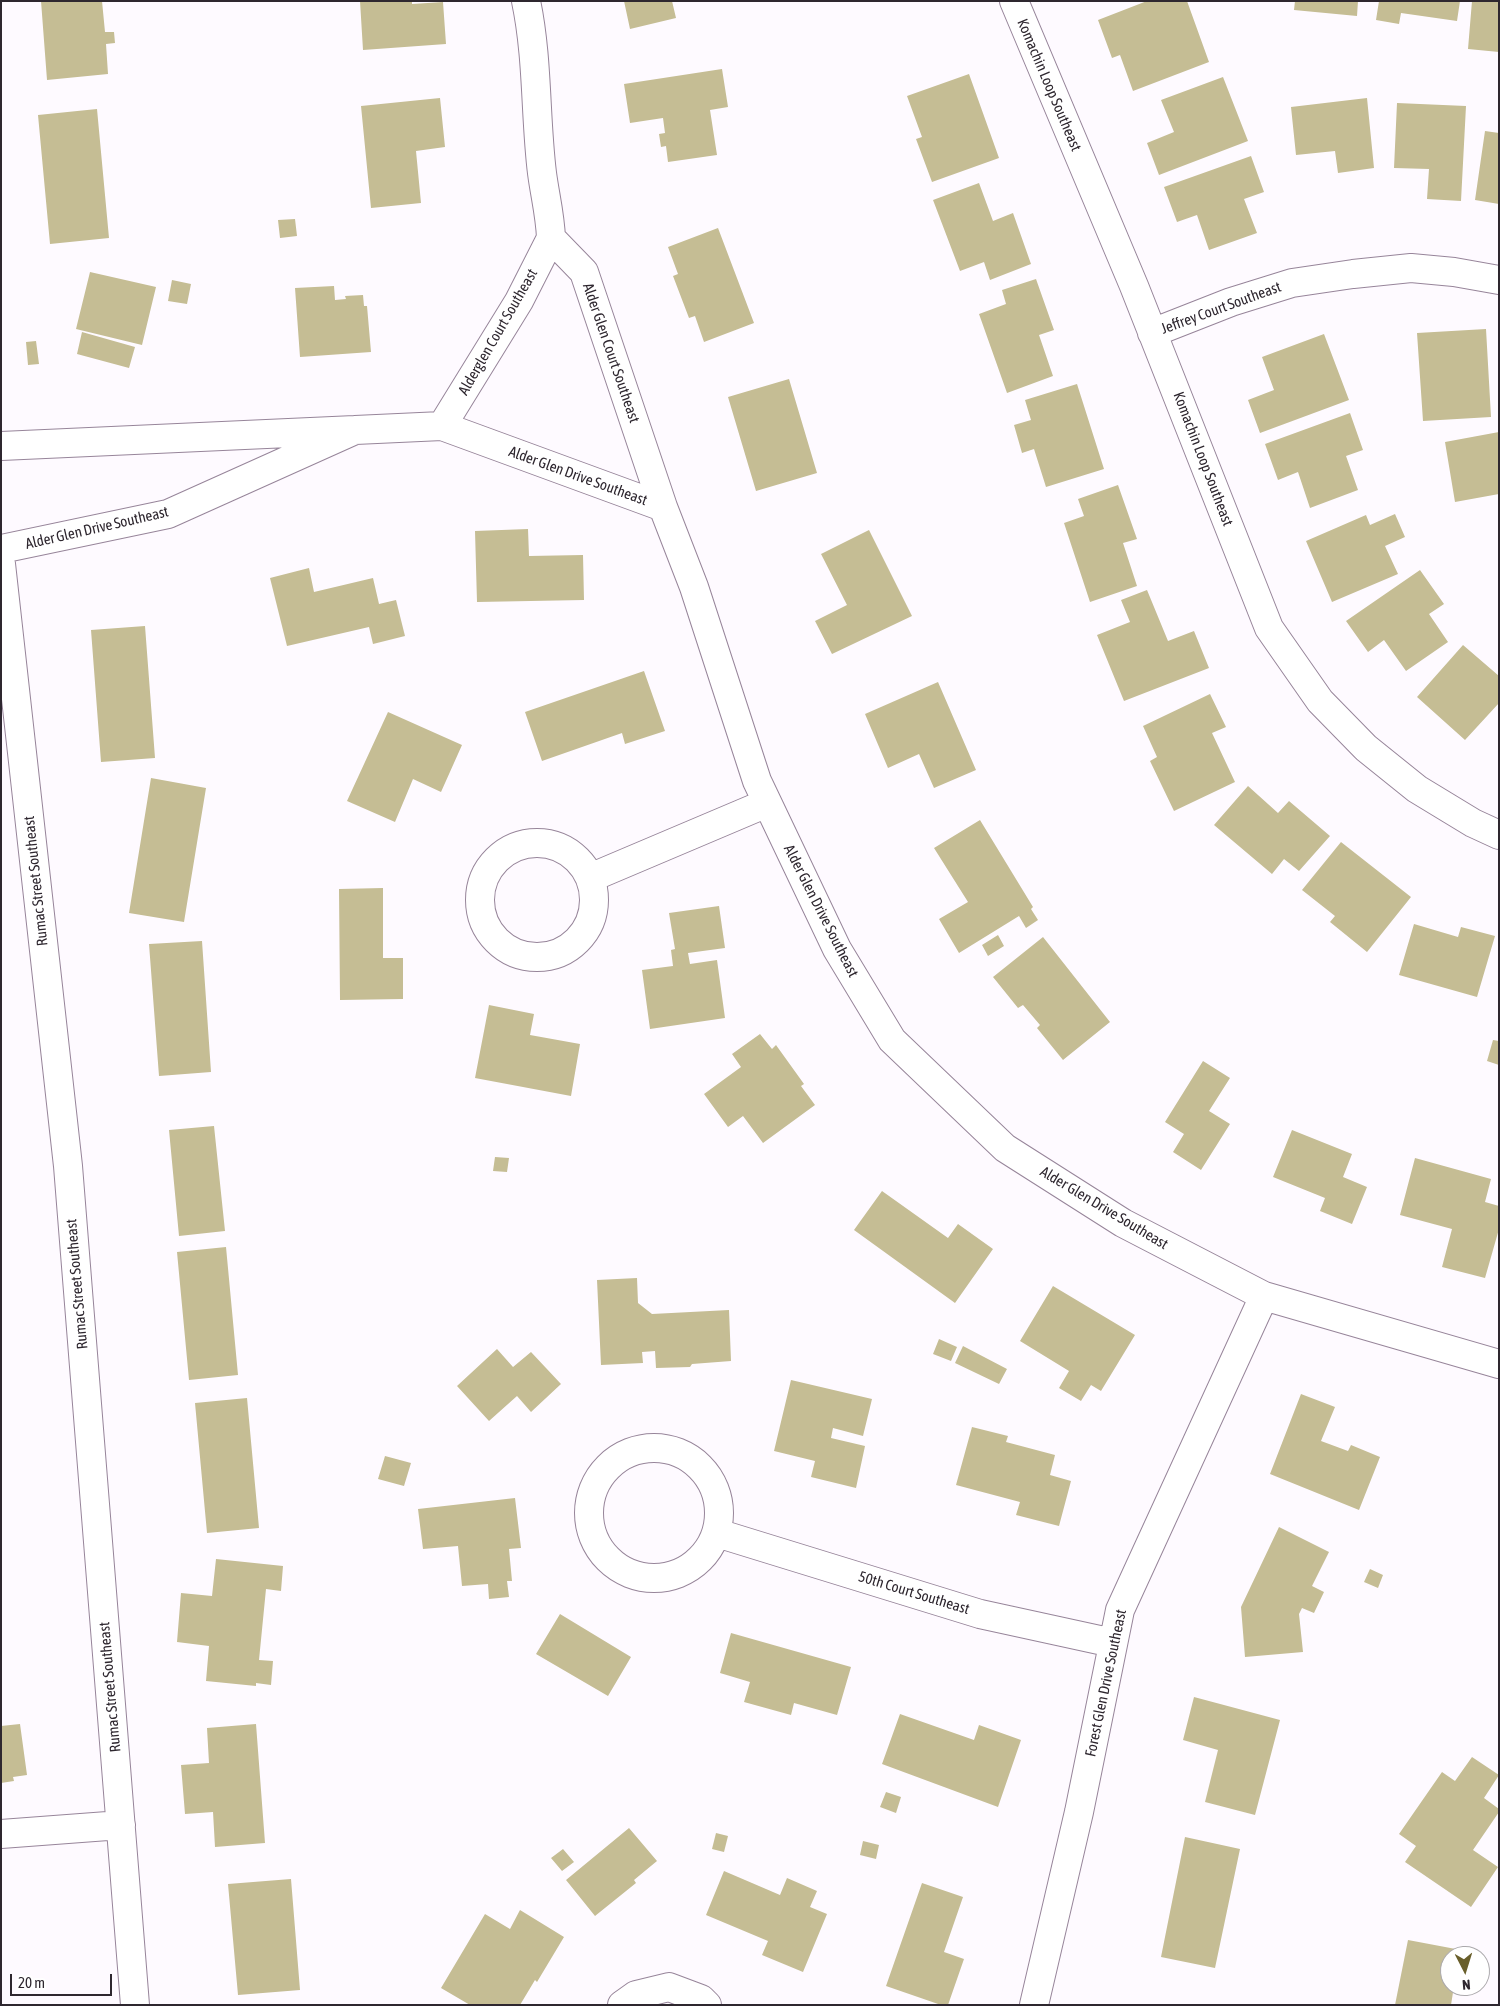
<!DOCTYPE html>
<html>
<head>
<meta charset="utf-8">
<style>
  body { margin:0 }
  #map { position:relative; width:1500px; height:2006px; overflow:hidden; background:#fefaff; font-family:"Asap Condensed",sans-serif }
  canvas { display:block }
  .frame { position:absolute; inset:0; border:2px solid #2e272f; pointer-events:none }
  .north { position:absolute; left:1440px; top:1946px; width:50px; height:50px; box-sizing:border-box; background:#fff; border:1px solid #aba9ac; border-radius:50%; rotate:175deg; font-size:14px; font-weight:700; line-height:20px; text-align:center; color:#2e272f }
  .north::after { content:''; display:block; margin:auto; width:18px; height:22px; background:#695f2b; clip-path:polygon(50% 0,100% 100%,50% 72%,0 100%) }
  .scale { position:absolute; left:10px; top:1974px; width:102px; height:22px; box-sizing:border-box; border:2px solid #2e272f; border-top:0; padding-left:6px; font-size:15px; line-height:18px; white-space:nowrap; color:#2e272f; -webkit-text-stroke:4px #fff; paint-order:stroke }
</style>
</head>
<body>
<div id="map">
<canvas width="1500" height="2006"></canvas>
<div class="frame"></div>
<div class="north">N</div>
<div class="scale">20 m</div>
</div>
<script>
const c = document.querySelector('canvas').getContext('2d');
c.lineJoin = 'round';
function paint(path, color) { c.fillStyle = color; c.fill(path, 'evenodd'); }
function trace(path, color, width, dash) { c.strokeStyle = color; c.lineWidth = width; c.lineCap = dash ? 'butt' : 'round'; c.setLineDash(dash || []); c.stroke(path); }
function drawText(font, color, halo, rows, align = 'center') {
  c.font = font + ' "Asap Condensed",sans-serif'; c.lineWidth = 4.5; c.setLineDash([]); c.textBaseline = 'middle'; c.strokeStyle = halo; c.fillStyle = color; for (const [text, x, y, turn = 0] of rows) {
    c.save(); c.translate(x, y); c.rotate((+turn || 0) * Math.PI / 180); c.textAlign = isNaN(turn) ? turn : align; if (halo) c.strokeText(text, 0, 0); c.fillText(text, 0, 0); c.restore();
  }
}
const building = new Path2D(`
  M41,1H102L105,32H114L115,43L106,44L108,74L47,80Z
  M360,1H412V4L443,2L446,44L363,50Z
  M624,1H672L676,18L630,29Z
  M1147,1H1187L1209,62L1133,91L1120,55L1112,58L1098,20Z
  M1295,1H1358L1357,16L1294,10Z
  M1379,1H1460L1457,21L1401,13L1399,24L1376,20Z
  M1472,1H1499V52L1468,49Z
  M722,69L728,107L710,110L717,155L668,162L666,146L661,147L659,134L665,133L663,118L630,123L624,84Z
  M969,74L999,158L932,182L916,139L922,137L907,96Z
  M1223,77L1248,141L1159,175L1147,143L1174,132L1161,100Z
  M440,98L445,147L416,151L421,203L371,208L361,106Z
  M1367,98L1374,168L1338,173L1335,151L1296,155L1291,107Z
  M1397,103L1466,106L1461,201L1427,199L1429,169L1394,168Z
  M97,109L109,238L50,244L38,115Z
  M1485,131L1499,133V204L1475,200Z
  M1251,156L1264,192L1244,199L1257,233L1209,250L1197,215L1177,222L1164,187Z
  M979,183L993,221L1013,213L1031,264L990,280L984,262L960,271L933,200Z
  M295,219L297,236L280,238L278,220Z
  M718,228L754,323L704,342L695,316L689,318L673,276L678,274L668,247Z
  M90,272L156,287L142,345L76,329Z
  M1036,279L1054,330L1039,335L1053,376L1007,393L979,314L1006,304L1002,290Z
  M172,280L191,284L187,304L168,301Z
  M334,286L335,300L346,299L345,296L363,295L364,306H367L371,352L300,357L295,288Z
  M1486,329L1491,417L1423,421L1417,333Z
  M82,332L135,347L129,368L77,354Z
  M1324,334L1349,400L1260,433L1248,400L1274,390L1262,357Z
  M36,341L39,364L28,365L26,342Z
  M789,379L817,473L756,491L728,397Z
  M1077,384L1104,469L1046,487L1034,449L1022,453L1014,425L1031,420L1025,400Z
  M1350,413L1363,450L1346,456L1358,490L1310,508L1298,472L1278,480L1265,444Z
  M1499,432V494L1455,502L1445,442Z
  M1118,485L1137,539L1123,543L1137,586L1090,602L1064,523L1084,516L1078,499Z
  M1395,514L1405,537L1385,546L1398,574L1332,602L1306,541L1366,515L1370,525Z
  M528,529L529,556L583,555L584,600L477,602L475,531Z
  M869,530L912,616L832,654L815,621L847,605L821,554Z
  M309,568L314,592L373,578L379,604L396,600L405,636L373,644L369,627L287,646L270,578Z
  M1420,570L1444,604L1429,614L1448,642L1406,671L1384,640L1368,652L1346,621Z
  M1147,590L1168,641L1194,631L1209,668L1124,701L1097,635L1130,622L1121,600Z
  M145,626L155,758L101,762L91,630Z
  M1463,645L1499,676V703L1465,740L1417,697Z
  M644,671L665,731L625,744L622,733L542,761L525,712Z
  M938,682L976,770L934,788L919,754L888,768L865,714Z
  M1210,694L1226,727L1212,733L1235,782L1174,811L1150,761L1157,757L1143,726Z
  M388,712L462,745L441,792L413,779L395,822L347,801Z
  M151,778L206,788L184,922L129,913Z
  M1248,786L1278,813L1289,801L1330,836L1299,871L1284,859L1272,874L1214,825Z
  M980,820L1033,907L1031,909L1038,920L1026,928L1019,916L959,953L939,919L968,902L934,848Z
  M1341,842L1411,897L1367,952L1330,922L1335,916L1302,890Z
  M383,888V958H403V999L340,1000L339,889Z
  M719,906L725,948L688,953L690,964L717,960L725,1018L650,1029L642,970L673,966L671,950L675,949L669,913Z
  M1414,924L1458,937L1461,927L1495,936L1477,997L1399,975Z
  M998,935L1004,946L988,956L982,945Z
  M1043,937L1110,1022L1063,1060L1037,1028L1040,1025L1023,1005L1018,1008L993,977Z
  M202,941L211,1072L159,1076L149,944Z
  M489,1005L534,1014L530,1035L580,1044L571,1096L475,1078Z
  M760,1034L772,1049L776,1045L804,1084L801,1086L815,1105L763,1143L743,1116L728,1127L704,1094L741,1067L732,1054Z
  M1493,1040L1499,1041V1065L1487,1061Z
  M1203,1061L1230,1078L1209,1111L1230,1124L1201,1170L1173,1152L1184,1134L1165,1122Z
  M214,1126L225,1231L179,1236L169,1130Z
  M1292,1130L1352,1154L1343,1177L1367,1187L1352,1224L1320,1211L1325,1198L1273,1177Z
  M495,1157L509,1158L507,1172L493,1171Z
  M1415,1158L1491,1179L1485,1202L1499,1206V1229L1485,1278L1442,1267L1452,1229L1400,1215Z
  M882,1191L948,1238L958,1224L993,1249L955,1303L854,1230Z
  M226,1247L238,1375L189,1380L177,1252Z
  M637,1278L638,1303L652,1314L729,1310L731,1361L692,1364L690,1367L656,1368L655,1351L642,1352L643,1363L601,1365L597,1280Z
  M1053,1286L1135,1335L1101,1391L1091,1385L1081,1401L1059,1388L1069,1371L1020,1341Z
  M939,1339L957,1347L951,1361L933,1354Z
  M963,1346L1007,1369L999,1384L955,1363Z
  M497,1349L513,1367L531,1352L561,1384L531,1412L517,1396L489,1421L457,1386Z
  M791,1380L872,1399L863,1436L833,1428L831,1438L865,1446L856,1488L811,1477L815,1461L774,1451Z
  M1301,1394L1335,1407L1321,1441L1348,1451L1351,1445L1380,1457L1359,1510L1270,1474Z
  M247,1398L259,1528L207,1533L195,1403Z
  M972,1427L1008,1436L1006,1442L1055,1455L1050,1475L1071,1481L1059,1526L1016,1515L1020,1502L956,1485Z
  M385,1456L411,1463L404,1486L378,1479Z
  M515,1498L521,1548L509,1549L512,1581H507L509,1597L489,1599L488,1584L462,1586L458,1546L423,1549L418,1509Z
  M1279,1527L1329,1552L1312,1586L1324,1592L1314,1613L1302,1608L1299,1614L1303,1652L1245,1657L1241,1607Z
  M216,1559L283,1566L281,1591L266,1589L259,1660L273,1661L271,1685L256,1683V1686L206,1681L209,1646L177,1642L181,1593L212,1596Z
  M1370,1569L1383,1575L1378,1588L1364,1582Z
  M560,1614L631,1657L608,1696L536,1654Z
  M731,1633L851,1667L837,1715L794,1703L791,1715L744,1702L750,1682L720,1673Z
  M1194,1697L1280,1720L1255,1815L1205,1802L1218,1750L1183,1740Z
  M900,1714L974,1740L979,1725L1021,1740L998,1807L882,1764Z
  M20,1724L27,1775L13,1777L14,1781L1,1783V1726Z
  M256,1724L265,1843L215,1847L213,1812L185,1814L181,1765L209,1763L207,1728Z
  M1472,1757L1499,1775L1484,1798L1499,1809V1812L1473,1850L1498,1867L1471,1907L1405,1862L1416,1846L1399,1834L1442,1772L1455,1781Z
  M886,1792L901,1797L896,1813L880,1807Z
  M629,1828L657,1861L634,1880L636,1883L595,1916L566,1880Z
  M716,1833L728,1836L724,1852L712,1849Z
  M1185,1837L1240,1849L1215,1968L1161,1957Z
  M863,1841L879,1845L876,1859L860,1855Z
  M563,1849L574,1862L562,1871L551,1858Z
  M724,1871L780,1895L787,1878L817,1891L810,1907L827,1914L803,1972L762,1955L768,1941L706,1915Z
  M291,1879L300,1990L238,1995L228,1884Z
  M922,1883L963,1897L944,1952L964,1959L948,2005H941L886,1986Z
  M520,1910L564,1937L537,1982L535,1980L520,2005H470L441,1988L485,1914L510,1929Z
  M1408,1940L1461,1950L1460,1956H1450V1986H1454L1451,2005H1395Z`);
const minor = new Path2D(`
  M526,1C538,58 535,116 542,173C545,196 550,214 551,238L584,272L663,507
  M1014,1L1134,286L1269,628L1320,701L1366,748L1417,789L1473,823L1499,835
  M1152,333L1231,302L1292,283L1353,274L1411,268L1454,272L1499,280
  M442,426L519,301L551,238
  M355,430L442,426L663,507L694,587L757,781L837,949L892,1040L1005,1148L1123,1223L1264,1296L1499,1364
  M1,446L355,430L168,514L1,549
  M1,564L68,1166L135,2005
  M480 900a57 57 0 1 1 114 0a57 57 0 1 1-114 0Z
  M590,878L767,803
  M589 1513a65 65 0 1 1 130 0a65 65 0 1 1-130 0Z
  M717,1533L980,1614L1113,1643
  M1,1834L121,1825
  M622,2005L636,1995L669,1987L701,1999L707,2005
  M1034,2005L1079,1812L1120,1610L1264,1296`);
const streetNames = [
  ["Komachin Loop Southeast",1049,85,67],
  ["Jeffrey Court Southeast",1221,308,-20],
  ["Alderglen Court Southeast",498,332,-60],
  ["Alder Glen Court Southeast",611,353,71],
  ["Komachin Loop Southeast",1203,459,69],
  ["Alder Glen Drive Southeast",578,476,20],
  ["Alder Glen Drive Southeast",97,528,-13],
  ["Rumac Street Southeast",36,881,-96],
  ["Alder Glen Drive Southeast",821,911,63],
  ["Alder Glen Drive Southeast",1104,1208,31],
  ["Rumac Street Southeast",77,1284,-95],
  ["50th Court Southeast",914,1593,17],
  ["Forest Glen Drive Southeast",1106,1683,-78],
  ["Rumac Street Southeast",110,1687,-95]
];
paint(building, '#c5bd94');
trace(minor, '#97859a', 30);
trace(minor, '#fff', 28);
drawText('15px', '#2e272f', '#fff', streetNames);
</script>
</body>
</html>
